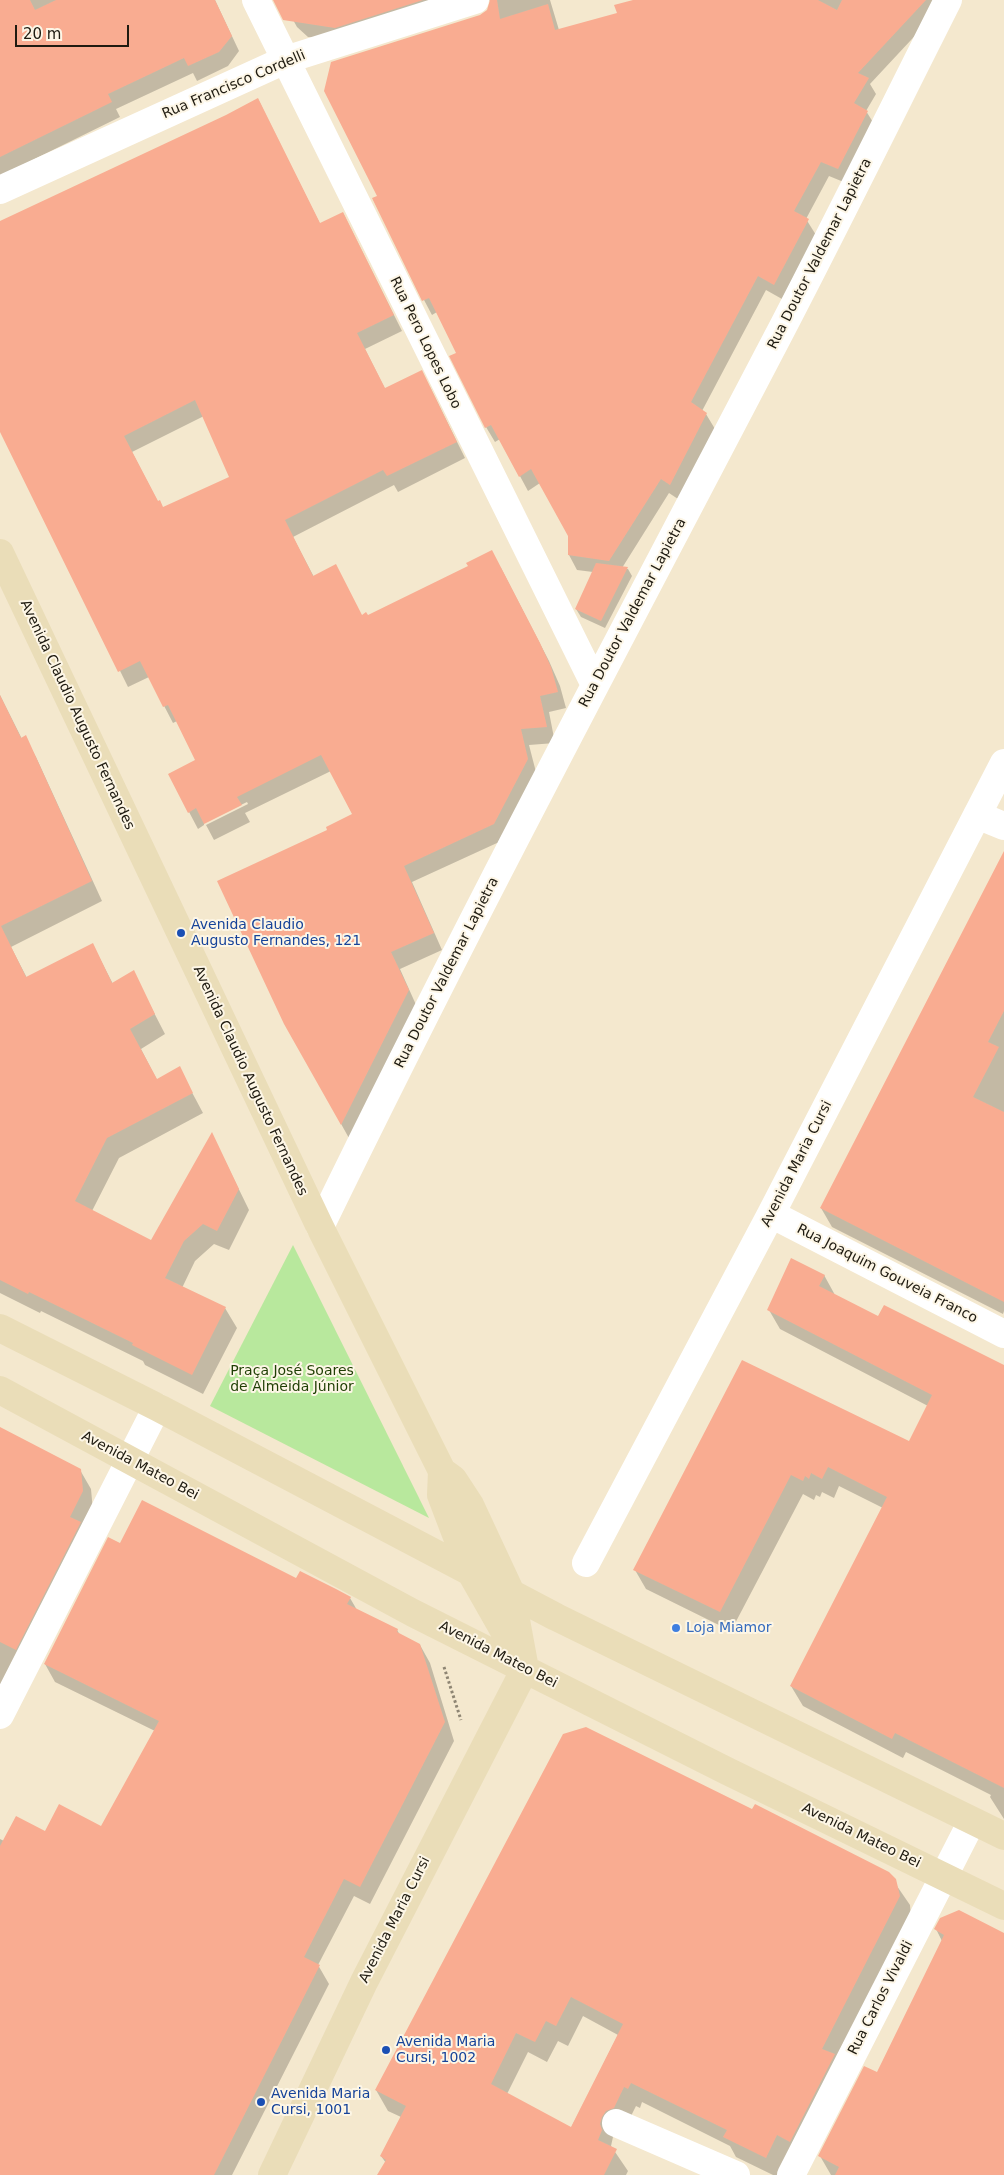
<!DOCTYPE html>
<html>
<head>
<meta charset="utf-8">
<style>
  body { margin:0 }
  #map { position:relative; width:1004px; height:2175px; overflow:hidden; background:#f4e8ce; font-family:"DejaVu Sans",sans-serif }
  canvas { display:block }
  .scale { position:absolute; left:15px; top:25px; width:114px; height:22px; box-sizing:border-box; border:2px solid #1f1b11; border-top:0; padding-left:6px; font-size:15px; line-height:18px; white-space:nowrap; color:#1f1b11; -webkit-text-stroke:4px #fdf6e6; paint-order:stroke }
</style>
</head>
<body>
<div id="map">
<canvas width="1004" height="2175"></canvas>
<div class="scale">20 m</div>
</div>
<script>
const c = document.querySelector('canvas').getContext('2d');
c.lineJoin = 'round';
function paint(path, color) { c.fillStyle = color; c.fill(path, 'evenodd'); }
function trace(path, color, width, dash) { c.strokeStyle = color; c.lineWidth = width; c.lineCap = dash ? 'butt' : 'round'; c.setLineDash(dash || []); c.stroke(path); }
function drawText(font, color, halo, rows, align = 'center') {
  c.font = font + ' "DejaVu Sans",sans-serif'; c.lineWidth = 4; c.setLineDash([]); c.textBaseline = 'middle'; c.strokeStyle = halo; c.fillStyle = color; for (const [text, x, y, turn = 0] of rows) {
    c.save(); c.translate(x, y); c.rotate((+turn || 0) * Math.PI / 180); c.textAlign = isNaN(turn) ? turn : align; if (halo) c.strokeText(text, 0, 0); c.fillText(text, 0, 0); c.restore();
  }
}
const green = new Path2D(`
  M293,1245L429,1518L210,1406Z`);
const shadow = new Path2D(`
  M0,0H215L239,51L228,66L197,81L193,73L116,109L120,117L0,176Z
  M282,0H478L344,42L308,37L297,27Z
  M489,0H550L559,30L618,14L638,0H943L925,25L870,84L876,94L866,111L876,127L846,183L829,176L806,219L816,235L782,299L766,290L702,411L706,414L715,429L678,499L669,493L622,568L628,569L632,576L605,628L581,617L576,609L593,572L577,570L569,555V535L540,483L528,491L500,439L495,442L486,427L457,353L437,312L432,315L424,300L373,199L379,196L480,16L487,12L491,1Z
  M258,99L320,224L343,213L402,331L365,349L385,389L430,387L465,458L398,492L394,485L293,537L314,577L362,616L367,617L501,568L549,661L560,686L566,708L549,712L555,743L529,745L537,776L502,843H497L412,882L442,950L400,969L417,1007L350,1140L284,1021L329,830L353,815L331,771L245,813L250,822L214,840L206,825L248,804L247,802L204,823V825L198,829L169,774L197,761L177,721L173,723L149,677L128,687L0,428V222L226,116ZM204,416L231,477L164,509L158,502L132,452Z
  M0,695L22,739L25,737L36,757L102,901L11,947L27,978L93,945L113,984L133,972L165,1034L141,1049L157,1080L179,1068L203,1113L119,1158L92,1211L152,1242L212,1134L249,1210L229,1250L214,1244L195,1261L182,1288L225,1308L237,1328L203,1394L145,1365L143,1361L41,1311L40,1313L0,1293Z
  M1004,863V1311L1003,1314L832,1227L821,1208Z
  M824,1275L835,1295L879,1318L1004,1367V1819L990,1797L991,1795L906,1752L903,1758L803,1706L791,1686L883,1508L839,1486L834,1498L822,1492L820,1497L816,1495L814,1500L803,1494L731,1631L646,1589L635,1570L742,1362L909,1443L928,1406L780,1329L769,1310Z
  M0,1429L80,1470L91,1489L93,1511L0,1700Z
  M121,1544L297,1579L350,1598L357,1610L397,1630L400,1635L420,1645L430,1663L454,1741L370,1904L354,1896L318,1965L329,1984L232,2175H0V1839L4,1841L45,1832L102,1827L155,1731L55,1682L45,1664Z
  M753,1811L888,1873L910,1905L911,1917L779,2175H773L736,2157L730,2146L642,2102L640,2108L636,2106L625,2128L619,2130L613,2137L611,2146L628,2171L626,2175H379L386,2163L381,2156L401,2117L388,2111L376,2090ZM583,2016L618,2035L571,2128L507,2094L528,2052L547,2062L558,2041L568,2046Z
  M936,1929L1004,1934V2171L997,2175H831L820,2156L878,2073L942,1941Z`);
const building = new Path2D(`
  M0,0H30L35,10L56,0H215L232,36L219,52L188,66L184,58L108,94L112,102L0,157Z
  M273,0H423L335,28L283,20Z
  M490,0H497L500,19L548,4L555,30L617,13L614,5L633,0H818L837,10L842,0H926L858,73L869,78L854,103L868,111L838,169L821,162L794,211L809,219L774,285L758,276L691,402L707,413L670,485L661,479L609,561L568,555V536L531,469L519,477L491,425L485,428L449,356L456,353L429,298L422,301L372,198L377,196L324,91L331,62L480,15L487,10Z
  M258,98L320,223L343,212L394,315L357,333L385,388L422,370L457,442L387,476L383,470L285,520L313,576L336,564L362,615L366,612L368,615L468,566L466,563L492,550L540,643L551,667L558,692L540,696L547,727L521,729L528,759L494,824L404,866L434,933L391,952L409,990L341,1125L284,1024L217,881L327,830L326,827L352,814L321,755L237,797L242,805L204,824L196,808L188,813L168,774L195,760L168,705L163,707L140,661L118,672L0,432V221L226,115ZM195,400L229,477L163,507L160,500L158,501L124,436Z
  M596,563L628,567L601,621L575,609Z
  M0,695L21,738L26,735L92,881L1,926L26,977L93,943L112,983L134,970L155,1014L130,1029L157,1079L180,1066L193,1093L107,1138L75,1201L151,1240L212,1132L239,1189L217,1231L203,1224L184,1241L165,1278L226,1307L192,1375L132,1345L133,1343L29,1292L28,1294L0,1280Z
  M1004,851V1011L988,1042L999,1047L973,1097L1004,1112V1302L820,1208Z
  M791,1258L825,1275L819,1286L878,1316L884,1305L1004,1365V1788L895,1733L892,1739L790,1686L887,1497L828,1467L822,1479L811,1473L809,1479L805,1476L803,1481L791,1475L720,1612L633,1570L742,1360L909,1441L932,1395L767,1310Z
  M0,1427L81,1469L83,1491L70,1517L81,1522L16,1650L0,1642Z
  M142,1500L296,1578L300,1571L336,1589L351,1597L347,1604L398,1629L397,1632L420,1644L445,1722L360,1887L344,1879L304,1957L320,1965L214,2175H0V1846L16,1816L45,1831L59,1804L101,1826L159,1721L44,1664L108,1537L120,1543Z
  M586,1727L752,1809L755,1804L889,1872L896,1879L900,1896L822,2049L835,2054L790,2142L777,2135L766,2158L723,2137L727,2130L631,2083L628,2089L624,2087L614,2108L606,2111L602,2117L600,2124L602,2130L598,2140L617,2149L604,2175H377L386,2160L380,2156L406,2106L375,2090L563,1734ZM571,1997L623,2024L571,2127L491,2084L516,2033L535,2042L546,2021L556,2026Z
  M959,1910L1004,1933V2175H835L839,2167L818,2156L864,2066L877,2072L944,1935L934,1929L940,1918Z`);
const path = new Path2D(`
  M444,1667L461,1720`);
const street = new Path2D(`
  M256,0L595,685
  M0,190L285,60L475,0
  M977,815L1004,826
  M771,1214L1004,1334
  M320,1227C465,928 622,635 776,340C835,227 891,113 948,0
  M586,1563L771,1214L1004,763
  M0,1715L157,1407
  M616,2123L736,2175
  M791,2175L972,1821`);
const secondary = new Path2D(`
  M0,553L320,1227L442,1471L453,1479L470,1505L511,1593L525,1669
  M0,1328L157,1407L556,1617L1004,1836
  M0,1390L413,1613L727,1771L1004,1906
  M442,1471L441,1495L470,1571L515,1650
  M272,2175L364,1982L525,1669`);
const markers = [
  [181,933,5,"#1a4fb4"],
  [676,1628,5,"#3f7fe0"],
  [386,2050,5,"#1a4fb4"],
  [261,2102,5,"#1a4fb4"]
];
const streetNames = [
  ["Rua Francisco Cordelli",234,85,-23],
  ["Rua Doutor Valdemar Lapietra",820,254,-63],
  ["Rua Pero Lopes Lobo",425,343,64],
  ["Rua Doutor Valdemar Lapietra",633,613,-62],
  ["Avenida Claudio Augusto Fernandes",77,715,65],
  ["Rua Doutor Valdemar Lapietra",447,973,-63],
  ["Avenida Claudio Augusto Fernandes",250,1081,65],
  ["Avenida Maria Cursi",797,1164,-63],
  ["Rua Joaquim Gouveia Franco",887,1274,27],
  ["Avenida Mateo Bei",140,1466,28],
  ["Avenida Mateo Bei",498,1655,27],
  ["Avenida Mateo Bei",861,1836,26],
  ["Avenida Maria Cursi",395,1920,-63],
  ["Rua Carlos Vivaldi",881,1998,-63]
];
const transitNames = [
  ["Avenida Claudio",191,925],
  ["Augusto Fernandes, 121",191,941],
  ["Avenida Maria",396,2042],
  ["Cursi, 1002",396,2058],
  ["Avenida Maria",271,2094],
  ["Cursi, 1001",271,2110]
];
const parkNames = [
  ["Praça José Soares",292,1371],
  ["de Almeida Júnior",292,1387]
];
const shopNames = [
  ["Loja Miamor",686,1628]
];
paint(green, '#b8e89d');
paint(shadow, '#0003');
paint(building, '#f9ac91');
trace(path, '#8e8573', 3, [2.5, 2.5]);
trace(street, '#fff', 28);
trace(secondary, '#eaddb8', 28);
for (const [x, y, r, color] of markers) { const dot = new Path2D(); dot.arc(x, y, r, 0, 2 * Math.PI); c.fillStyle = color; c.fill(dot); trace(dot, '#fdf6e6', 2); }
drawText('14px', '#1f1b11', '#fdf6e6', streetNames);
drawText('14px', '#164399', '#fdf6e6', transitNames, 'left');
drawText('14px', '#1f3f04', '#fdf6e6', parkNames);
drawText('14px', '#366cbe', '#fdf6e6', shopNames, 'left');
</script>
</body>
</html>
